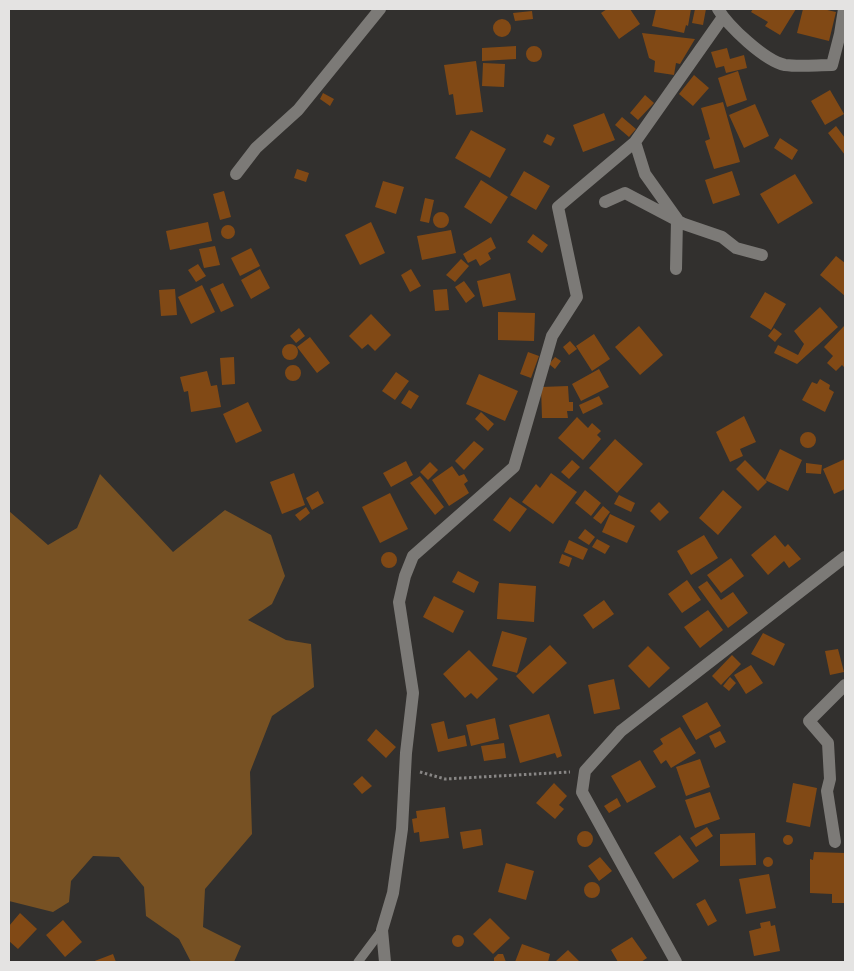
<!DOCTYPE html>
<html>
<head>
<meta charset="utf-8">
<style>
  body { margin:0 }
  #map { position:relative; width:854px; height:971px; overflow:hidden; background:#32302e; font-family:"Alegreya Sans",sans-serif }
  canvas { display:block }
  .frame { position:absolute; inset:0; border:10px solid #e4e3e2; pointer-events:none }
</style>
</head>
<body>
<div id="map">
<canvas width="854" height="971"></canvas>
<div class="frame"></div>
</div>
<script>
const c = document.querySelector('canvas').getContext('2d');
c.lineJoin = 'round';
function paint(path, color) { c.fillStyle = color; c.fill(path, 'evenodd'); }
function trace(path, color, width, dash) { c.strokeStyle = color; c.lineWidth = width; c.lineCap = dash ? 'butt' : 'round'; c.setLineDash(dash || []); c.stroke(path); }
const green = new Path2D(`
  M100,474L173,552L225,510L271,535L285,576L272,604L248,620L286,640L311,644L314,687L272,716L250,772L252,834L205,889L203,927L241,946L234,962H191L179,939L146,916L144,887L119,857L93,856L71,881L69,902L53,912L9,901V511L48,545L77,528Z`);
const building = new Path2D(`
  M607,9H630L640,24L619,39L601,13Z
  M656,9H691L688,26L686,25L684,33L652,26Z
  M695,9H706L703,25L692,23Z
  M753,9H796L780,35L765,26L768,22L751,12Z
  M803,9H823L836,12L829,41L797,33Z
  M532,11L533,19L515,21L513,13Z
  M493 28a9 9 0 1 1 18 0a9 9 0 1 1-18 0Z
  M642,33L695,39L680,64L676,63L674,75L654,72L655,61L649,58Z
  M516,46V59L482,61V48Z
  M526 54a8 8 0 1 1 16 0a8 8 0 1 1-16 0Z
  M727,48L730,59L744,55L747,68L726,73L724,66L716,68L711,52Z
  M476,61L483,112L456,115L453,94L449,95L444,65Z
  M483,63L505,64L504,87L482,86Z
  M738,71L747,100L727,107L718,78Z
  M694,75L709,88L693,106L679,94Z
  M830,90L844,114L825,125L811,101Z
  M323,93L334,99L330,106L320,99Z
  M645,95L654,103L638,120L630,113Z
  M723,102L740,162L714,169L705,141L710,139L701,108Z
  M755,104L769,136L744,148L729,115Z
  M604,113L615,140L583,152L573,125Z
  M622,117L636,129L629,137L615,125Z
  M836,126L845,138V155L828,133Z
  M471,130L506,149L490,178L455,158Z
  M547,134L555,138L551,146L543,142Z
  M780,138L798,150L792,160L774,148Z
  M297,169L309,173L306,182L294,178Z
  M524,171L550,186L536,210L510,195Z
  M732,171L740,195L713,204L705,180Z
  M795,174L813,203L778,224L760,194Z
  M481,180L508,197L491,224L464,207Z
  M383,181L404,187L396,214L375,207Z
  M224,191L231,217L220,220L213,194Z
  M425,198L434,200L429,223L420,221Z
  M433 220a8 8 0 1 1 16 0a8 8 0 1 1-16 0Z
  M208,222L212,241L170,250L166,231Z
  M371,222L385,253L360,265L345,235Z
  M221 232a7 7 0 1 1 14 0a7 7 0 1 1-14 0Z
  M451,230L456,253L422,260L417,236Z
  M533,234L548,245L542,253L527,242Z
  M491,237L496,248L488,253L491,259L480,266L476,259L468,263L463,254Z
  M215,246L220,265L204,268L199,249Z
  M251,248L260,266L240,276L231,258Z
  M836,256L845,263V296L820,275Z
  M461,259L469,266L455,282L446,275Z
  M198,264L206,276L196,282L188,270Z
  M260,269L270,288L251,299L241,280Z
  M411,269L421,286L410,292L401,275Z
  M510,273L516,300L483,307L477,281Z
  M464,281L475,296L466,303L455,287Z
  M223,283L234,306L221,312L210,289Z
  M202,285L215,312L191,324L178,297Z
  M175,289L177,315L161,316L159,290Z
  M447,289L449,310L435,311L433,290Z
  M765,292L786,304L771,330L750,317Z
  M820,307L838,327L797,364L774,353L778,345L798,355L804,344L794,331Z
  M498,312L535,313L534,341L498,340Z
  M371,314L391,335L375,351L368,344L362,349L349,336Z
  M639,326L663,355L640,375L615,347Z
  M844,326L845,368L842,365L836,371L827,363L833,356L824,347Z
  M299,328L305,336L296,343L290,336Z
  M774,328L782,334L775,342L768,336Z
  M594,334L610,359L592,371L576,346Z
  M310,337L330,363L317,373L297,347Z
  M570,341L577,349L569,355L563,347Z
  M282 352a8 8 0 1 1 16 0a8 8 0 1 1-16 0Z
  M528,352L539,356L531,378L520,374Z
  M234,357L235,384L222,385L220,358Z
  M555,357L561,361L555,369L549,364Z
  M285 373a8 8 0 1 1 16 0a8 8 0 1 1-16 0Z
  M599,369L609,387L581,401L572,384Z
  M207,371L211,386L217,385L221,407L191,412L188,391L184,392L180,377Z
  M396,372L409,381L395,400L382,391Z
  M479,374L518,391L505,421L466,404Z
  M820,379L830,385L829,389L834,392L825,412L802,400L812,382L817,384Z
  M568,386L569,402H573V411H567L568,418H542L541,387Z
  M409,390L419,396L411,409L401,403Z
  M599,396L603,404L583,414L579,405Z
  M248,402L262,431L236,443L223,414Z
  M481,412L494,424L488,431L475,419Z
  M744,416L756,442L740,449L743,456L730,462L716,432Z
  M577,417L588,428L592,423L601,431L597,435L601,439L583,460L558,438Z
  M800 440a8 8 0 1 1 16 0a8 8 0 1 1-16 0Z
  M615,439L643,464L617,493L589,468Z
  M474,441L484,449L464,470L455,461Z
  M780,449L802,460L788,491L765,480Z
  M845,459V489L834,494L823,469Z
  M572,460L580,467L569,479L561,472Z
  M745,460L767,482L758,491L736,469Z
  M406,461L413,475L391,487L383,473Z
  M430,462L438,470L428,480L420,472Z
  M806,463L822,465L821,474L806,473Z
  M452,466L459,476L464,474L468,481L464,484L469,493L449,506L432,480Z
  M294,473L305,505L282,514L270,482Z
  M551,473L577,492L553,524L522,502L536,484L540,488Z
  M420,476L444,507L435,515L410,483Z
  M585,490L601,503L591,516L575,503Z
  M723,490L742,507L718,535L699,518Z
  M318,491L324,503L312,510L306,498Z
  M390,493L408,529L380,543L362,507Z
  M619,495L635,503L631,512L614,504Z
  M510,497L527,509L510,532L493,520Z
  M659,502L669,512L660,521L650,511Z
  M603,506L610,512L601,524L593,518Z
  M306,507L310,513L300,521L295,515Z
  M610,514L635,526L627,543L602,532Z
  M585,529L595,537L589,545L578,538Z
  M704,535L718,558L691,575L677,551Z
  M775,535L785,547L788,544L801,559L789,568L784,561L768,575L751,555Z
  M597,539L610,546L605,554L592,547Z
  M569,540L588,549L583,560L564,552Z
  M381 560a8 8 0 1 1 16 0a8 8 0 1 1-16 0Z
  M562,554L572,558L569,567L559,563Z
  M731,558L744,576L721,593L707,575Z
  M458,571L479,582L474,593L452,582Z
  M687,580L701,600L682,613L668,594Z
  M707,581L721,600L733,592L748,613L728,628L698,587Z
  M499,583L536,586L534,622L497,619Z
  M434,596L464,611L453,633L423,617Z
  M604,600L614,614L593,629L583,615Z
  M708,610L723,630L700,648L684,627Z
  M502,631L527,638L517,673L492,666Z
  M763,633L785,644L774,666L751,654Z
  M550,645L567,663L533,694L516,676Z
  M648,646L670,668L649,688L628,666Z
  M838,649L844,672L830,675L825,651Z
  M469,650L498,679L477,699L471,693L465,698L443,674Z
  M732,655L741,664L721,685L712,676Z
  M751,665L763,683L746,694L734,675Z
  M730,677L736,683L729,691L723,686Z
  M614,679L620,709L594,714L588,685Z
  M707,702L721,726L696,740L682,716Z
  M549,714L562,756L557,758L555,753L520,763L509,725Z
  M495,718L499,739L471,746L466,725Z
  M444,721L448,739L465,735L467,746L438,752L431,724Z
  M680,727L696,753L671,768L666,760L661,764L653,751L663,744L660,739Z
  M376,729L396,747L386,758L367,740Z
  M720,731L726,742L715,748L709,736Z
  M504,743L506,758L484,761L481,746Z
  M700,759L710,787L686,796L676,767Z
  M640,760L656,787L627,803L611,776Z
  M362,776L372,786L362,794L353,784Z
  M554,783L567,796L559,805L564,809L555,819L536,803Z
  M793,783L817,788L810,827L786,822Z
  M710,792L720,819L695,828L685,800Z
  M617,798L621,806L609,813L604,806Z
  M445,807L449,838L420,842L419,832L414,833L412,819L417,818L416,811Z
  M707,827L713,836L696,847L690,838Z
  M481,829L483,845L463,849L460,832Z
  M577 839a8 8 0 1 1 16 0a8 8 0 1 1-16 0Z
  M755,833L756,865L720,866V834Z
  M783 840a5 5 0 1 1 10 0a5 5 0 1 1-10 0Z
  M680,835L699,861L673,879L654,853Z
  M814,852L845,853V903H832V894L810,893V859L813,860Z
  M763 862a5 5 0 1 1 10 0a5 5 0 1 1-10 0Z
  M600,857L612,871L599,881L588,866Z
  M506,863L534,871L526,900L498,892Z
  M769,874L776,908L746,914L739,879Z
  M584 890a8 8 0 1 1 16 0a8 8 0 1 1-16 0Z
  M705,899L717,921L708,926L696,904Z
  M20,913L37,929L18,949L9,941V926Z
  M490,918L510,938L493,954L473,934Z
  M63,920L82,942L65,957L46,935Z
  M770,921L771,926L775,925L780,951L754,956L749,931L761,928L760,923Z
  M452 941a6 6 0 1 1 12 0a6 6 0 1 1-12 0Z
  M632,937L647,958L641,962H618L611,950Z
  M522,944L550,954L548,962H515Z
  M568,950L579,961L557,962L556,961Z
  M113,954L116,962H92Z
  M498,954H503L506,962H494V958Z`);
const path = new Path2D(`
  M420,772L445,779L570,772`);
const lane = new Path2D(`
  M358,962L382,930`);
const street = new Path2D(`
  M718,9C728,26 765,61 785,65C800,67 817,65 832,65L840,34L844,9
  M236,174L256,148L298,110L380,9
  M605,202L625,193L684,224L722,237L736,248L762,255
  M676,269L677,219L645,174L635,142L723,17
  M835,842L827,791L830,779L828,743L809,721L845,685
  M385,962L382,930L393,893L402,829L406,753L413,693L399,602L405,576L413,556L514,467L552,336L577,297L558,207L635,142
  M676,962L582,792L585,771L621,731L845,557`);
paint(green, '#775123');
paint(building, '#814915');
trace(path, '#888685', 3, [2.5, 2.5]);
trace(lane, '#7c7a77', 9);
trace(street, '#7c7a77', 12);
</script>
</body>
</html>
